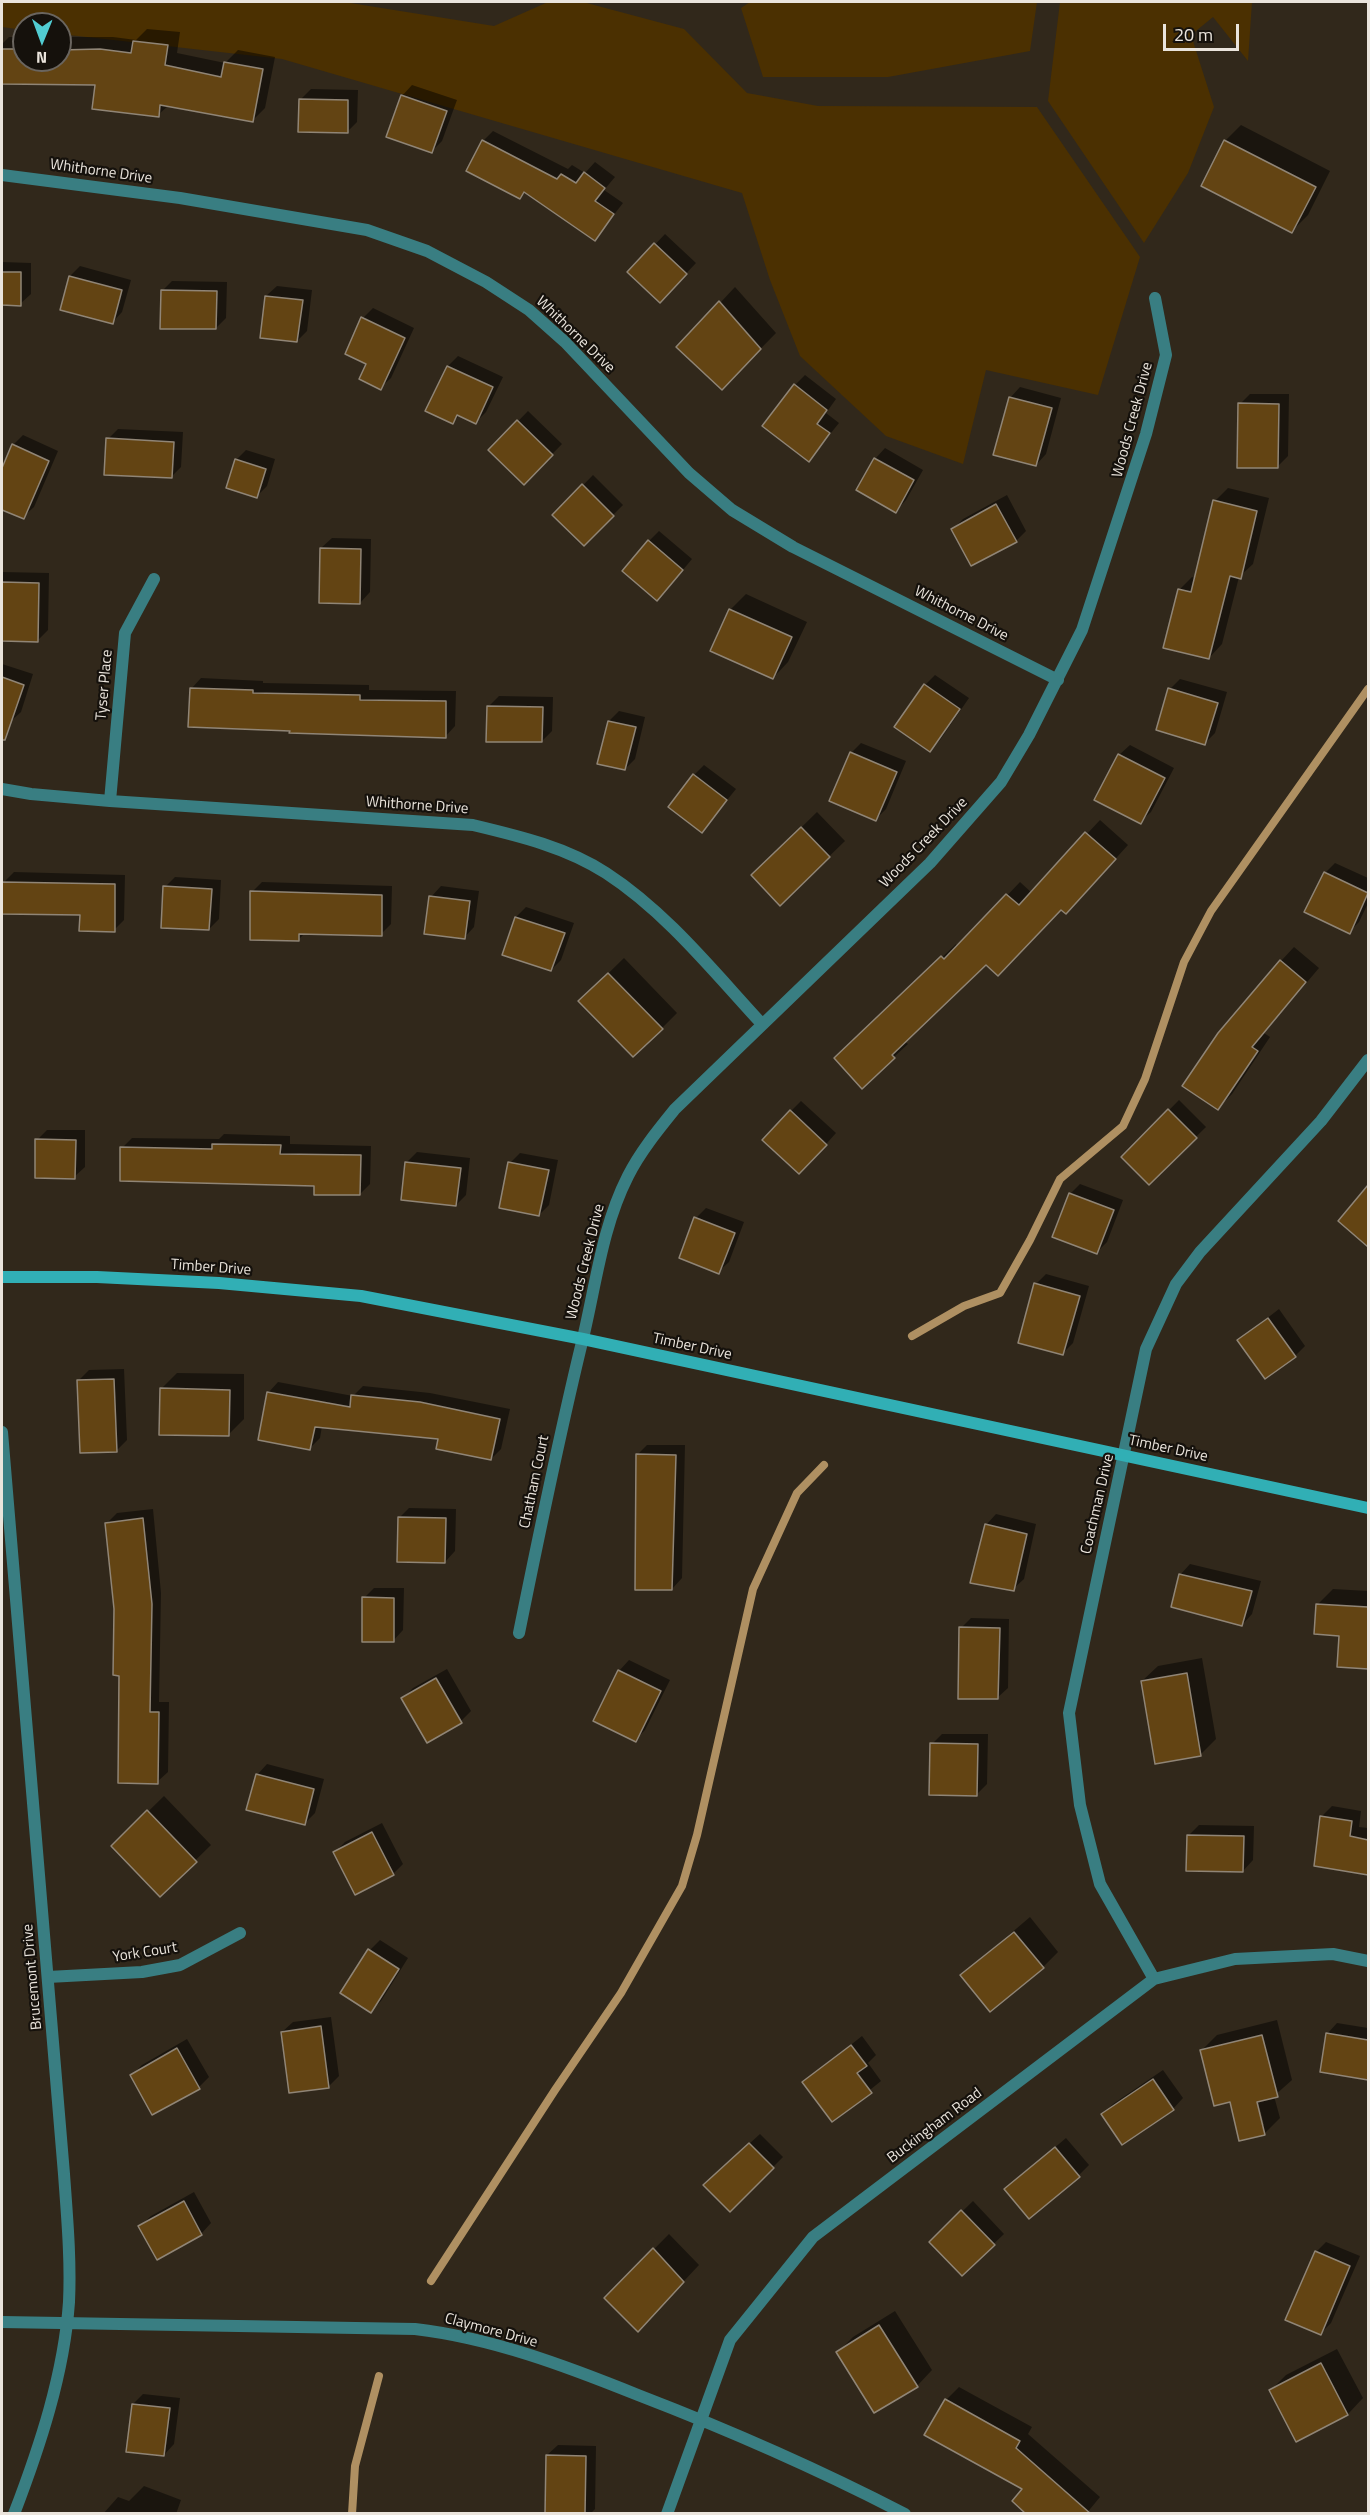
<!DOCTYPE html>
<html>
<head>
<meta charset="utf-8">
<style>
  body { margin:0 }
  #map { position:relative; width:1370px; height:2515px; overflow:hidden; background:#31281b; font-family:"Titillium Web",sans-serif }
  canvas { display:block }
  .frame { position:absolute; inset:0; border:3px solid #eae4dc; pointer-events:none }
  .north { position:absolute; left:12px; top:12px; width:60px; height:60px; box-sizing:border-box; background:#15110c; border:2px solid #6a655f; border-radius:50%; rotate:181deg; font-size:16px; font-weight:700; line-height:24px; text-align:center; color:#eae4dc }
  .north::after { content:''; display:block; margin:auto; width:21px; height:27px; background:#51ccd2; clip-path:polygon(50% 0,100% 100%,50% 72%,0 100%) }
  .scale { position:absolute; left:1163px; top:24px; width:76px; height:27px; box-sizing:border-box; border:3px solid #eae4dc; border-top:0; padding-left:8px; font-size:18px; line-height:21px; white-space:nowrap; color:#eae4dc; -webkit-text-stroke:4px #15110c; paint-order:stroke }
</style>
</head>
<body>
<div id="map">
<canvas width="1370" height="2515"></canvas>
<div class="frame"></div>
<div class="north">N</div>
<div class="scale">20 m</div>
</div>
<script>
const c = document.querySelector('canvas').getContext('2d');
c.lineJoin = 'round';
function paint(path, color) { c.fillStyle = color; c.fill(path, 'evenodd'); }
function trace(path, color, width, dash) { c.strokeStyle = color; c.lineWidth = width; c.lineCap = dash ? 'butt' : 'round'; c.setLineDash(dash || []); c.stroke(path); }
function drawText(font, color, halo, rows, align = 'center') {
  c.font = font + ' "Titillium Web",sans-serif'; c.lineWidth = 4.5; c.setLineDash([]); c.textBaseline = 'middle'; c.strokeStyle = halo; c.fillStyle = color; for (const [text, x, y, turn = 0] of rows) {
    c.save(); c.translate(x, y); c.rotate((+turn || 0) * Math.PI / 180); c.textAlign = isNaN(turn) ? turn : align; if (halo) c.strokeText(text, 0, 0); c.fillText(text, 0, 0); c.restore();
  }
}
const green = new Path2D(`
  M2,2H344L494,26L548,2H583L684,29L747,93L818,106L1037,107L1140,257L1098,395L986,370L963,464L886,436L800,356L770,280L742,193L282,59L60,34V24H24V30L2,27Z
  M750,2H1037L1030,51L888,77H763L741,8Z
  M1060,2H1252L1248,61L1213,17L1191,35L1214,107L1188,173L1144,243L1048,101Z`);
const shadow = new Path2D(`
  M147,29L180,32L177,53L225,63L238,50L275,57L265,108L252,121L169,105L158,115L97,84L2,82V44L9,37H24V60H60V37H113L136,40Z
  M412,85L457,100L442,141L432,151L402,96Z
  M311,89L358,90L357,122L347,132L300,100Z
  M1241,125L1330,171L1308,215L1292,231L1225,141Z
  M493,131L568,169L572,165L585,173L595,162L615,177L604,190L623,203L595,239L526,191L520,197L483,141Z
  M665,234L696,263L660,301L629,272Z
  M2,262L31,263V294L20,304H2Z
  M80,266L131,280L122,312L112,323L70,276Z
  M172,281L227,282L226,318L216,328L162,291Z
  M277,286L312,290L307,331L297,341L266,296Z
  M735,287L776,333L722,388L720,303Z
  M373,308L414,328L391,378L380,388L363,318Z
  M458,356L503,377L486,412L476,422L460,415L453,422L448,366Z
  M805,375L836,399L826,413L839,423L809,460L795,385Z
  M1020,387L1061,398L1046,454L1036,465L1010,398Z
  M1250,394H1289L1288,456L1277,467L1240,404Z
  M528,411L562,444L524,483L490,450Z
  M118,429L183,432L181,467L171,477L108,439Z
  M23,435L58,451L34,507L23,517L2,508V472L13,445Z
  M885,448L923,470L906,500L896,511L875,459Z
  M246,450L275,459L267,486L257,496L236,460Z
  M593,475L623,505L584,544L554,515Z
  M1228,488L1269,498L1253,564L1239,577L1222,644L1209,658L1179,590L1192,577L1196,578L1215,501Z
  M1007,495L1026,531L1016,541L953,529L963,519Z
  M659,531L692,559L667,589L649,541Z
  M332,538L371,539L370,592L360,603L321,548Z
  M2,572L49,573L48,630L38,640H2Z
  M746,594L807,622L788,662L773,678L730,610Z
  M2,664L33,674L21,712L10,722L2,719Z
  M935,675L969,698L940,740L930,750L925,685Z
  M201,678L263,681V683L369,685V690L456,691L455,726L445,737L291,729L191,689Z
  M1180,679L1227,692L1215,733L1205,743L1170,689Z
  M499,696L553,697L552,731L542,741L488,707Z
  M619,711L645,717L635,759L625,769L609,721Z
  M861,743L906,761L886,809L876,819L851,753Z
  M1130,745L1174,768L1151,812L1140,822L1119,755Z
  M704,765L736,789L702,831L694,775Z
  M817,812L845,841L780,904L753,875Z
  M1100,820L1128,845L1079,899L1061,908L986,963L904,1041L908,1044L894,1057L849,1045L956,944L958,947L1020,882L1032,893Z
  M1335,863L1368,878V903L1359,922L1349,932L1325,873Z
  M14,872L125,875L124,920L114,930L81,914L4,882Z
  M175,877L221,880L219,919L209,929L165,887Z
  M262,882L392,886L391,924L381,934L305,933L299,939L252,892Z
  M441,886L479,891L474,927L464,938L431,897Z
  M526,907L574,923L561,960L551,970L516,917Z
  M1294,947L1319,968L1264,1033L1270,1037L1232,1094L1218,1108L1281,961Z
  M624,958L677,1013L662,1028L580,1001Z
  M1179,1100L1206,1127L1149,1183L1123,1157Z
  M801,1101L836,1133L810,1162L791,1111Z
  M47,1130H85V1167L74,1177L37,1140Z
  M224,1134L290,1136V1144L371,1146L370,1184L360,1194L122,1148L132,1138L219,1139Z
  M417,1152L470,1158L466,1195L456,1205L407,1162Z
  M520,1153L558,1160L549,1205L539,1215L510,1163Z
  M1080,1184L1123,1200L1107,1242L1097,1252L1070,1194Z
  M1368,1188V1245L1340,1221Z
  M706,1208L744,1222L729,1262L718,1272L696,1218Z
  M1046,1274L1089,1286L1073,1343L1063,1353L1036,1284Z
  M1279,1309L1305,1346L1295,1356L1239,1340Z
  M124,1369L127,1440L117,1450L78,1381L89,1370Z
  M177,1373L244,1374V1419L228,1435L161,1389Z
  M278,1382L353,1396L363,1386L430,1393L510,1409L501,1449L491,1459L440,1438L322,1426L320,1438L310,1448L268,1393Z
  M647,1445H685L682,1578L672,1589L637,1455Z
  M409,1508L456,1509L455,1551L445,1562L399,1518Z
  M153,1509L161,1593L159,1702H169L168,1772L157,1782L121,1674L107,1523L117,1513Z
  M996,1514L1036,1524L1024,1579L1013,1589L986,1525Z
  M1190,1564L1261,1581L1252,1614L1242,1625L1180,1575Z
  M374,1588H404L403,1630L393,1641L364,1598Z
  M1333,1589L1368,1591V1667L1339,1666L1341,1634L1318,1604Z
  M971,1618L1009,1619L1008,1688L997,1698L961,1628Z
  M1202,1658L1216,1739L1200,1755L1142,1681L1158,1666Z
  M629,1660L670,1680L645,1730L635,1740L595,1721L619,1671Z
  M447,1669L471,1711L461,1721L403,1698L413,1688Z
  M942,1734H988L987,1784L976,1795L932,1744Z
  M267,1764L324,1779L315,1813L305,1823L257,1775Z
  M164,1796L211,1845L160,1895L113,1846Z
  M1332,1806L1361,1811L1359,1827L1368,1828V1874L1315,1865L1321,1817Z
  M382,1823L403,1864L393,1874L335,1852L345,1842Z
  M1199,1825L1254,1826L1253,1860L1243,1871L1188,1836Z
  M1030,1917L1058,1952L1043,1967L962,1975Z
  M380,1940L408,1958L381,2001L371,2011L342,1993L370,1950Z
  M331,2017L339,2076L329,2086L282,2032L293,2022Z
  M1277,2020L1292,2080L1274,2096L1280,2118L1264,2134L1231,2100L1201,2051L1217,2035ZM1256,2094L1264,2125H1261L1253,2095Z
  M1337,2023L1368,2028V2079L1322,2071L1327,2034Z
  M862,2036L876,2055L868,2063L881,2081L833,2120L804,2082Z
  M187,2039L209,2077L199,2087L131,2076L142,2065Z
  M1163,2070L1183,2098L1173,2109L1103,2114L1113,2104Z
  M760,2134L783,2157L730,2210L715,2175Z
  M1066,2138L1089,2165L1079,2175L1006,2189Z
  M194,2192L211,2223L201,2234L140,2226L151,2216Z
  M973,2201L1004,2234L962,2274L931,2242Z
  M669,2234L699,2265L653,2314L606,2298Z
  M1326,2242L1360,2256L1331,2323L1321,2333L1316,2252Z
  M895,2311L932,2370L917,2386L838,2352L853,2337Z
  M1337,2349L1363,2398L1348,2414L1297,2440L1271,2390L1286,2375Z
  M959,2387L1032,2427L1028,2434L1100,2497L1086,2514L1024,2489L946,2400Z
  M143,2394L180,2398L174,2444L164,2455L133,2404Z
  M558,2445L596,2446L595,2509L590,2514H546L547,2455Z
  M144,2486L181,2500L176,2514H103L118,2497L129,2501Z`);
const stream = new Path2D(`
  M912,1336L964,1306L1000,1293L1030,1240L1060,1179L1123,1126L1145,1079L1184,962L1211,911L1368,689
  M431,2281L555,2090L621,1993L682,1886L697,1835L753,1589L797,1493L824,1465
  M352,2514L355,2466L379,2376`);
const building = new Path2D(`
  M133,41L168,45L165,65L221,77L224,62L263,69L253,122L160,105L159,117L92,109L95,85L2,84V49H24V60H60V50L100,49L131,53Z
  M401,95L447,111L432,153L386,137Z
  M299,99L348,100V133L298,132Z
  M482,140L557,179L561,174L576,183L584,172L605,188L595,201L614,214L595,241L524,192L520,199L466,171Z
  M1224,140L1316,187L1292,233L1201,186Z
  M654,243L687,274L660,303L627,272Z
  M2,272H21V306L2,305Z
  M69,276L122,290L113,324L60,310Z
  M161,290L217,291L216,329H160Z
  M265,296L303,300L297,342L260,338Z
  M719,301L761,349L722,390L676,347Z
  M361,317L405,338L381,390L359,379L366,364L345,354Z
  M447,366L493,387L476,424L457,415L453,424L425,411Z
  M794,384L827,410L817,424L830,433L809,462L762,426Z
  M1009,397L1052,408L1036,466L993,455Z
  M1238,403L1279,404L1278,468H1237Z
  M517,420L553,455L524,485L488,450Z
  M106,438L174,442L172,478L104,475Z
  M12,444L49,461L24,519L2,510V468Z
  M874,458L914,480L896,513L856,490Z
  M235,459L266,469L257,498L226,488Z
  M582,484L614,516L584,546L552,515Z
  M1213,500L1257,511L1241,579L1230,576L1209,659L1163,648L1178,589L1191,592Z
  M996,504L1017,542L971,566L951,529Z
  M648,540L683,570L657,601L622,571Z
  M320,548L361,549L360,604L319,603Z
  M2,582L39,583L38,642L2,641Z
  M729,609L792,637L773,679L710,651Z
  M2,677L24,685L5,740H2Z
  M924,684L960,709L930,752L894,727Z
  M190,688L253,690V693L360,695V700L446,701V738L289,733L290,731L188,727Z
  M1168,688L1218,703L1205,745L1156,730Z
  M487,706L543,707L542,742H486Z
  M608,721L636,727L625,770L597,764Z
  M850,752L897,772L876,821L829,801Z
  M1118,754L1165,778L1141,824L1094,800Z
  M693,774L727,800L702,833L668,807Z
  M801,827L830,857L780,906L751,875Z
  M1085,832L1116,859L1066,914L1061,910L998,976L986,965L892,1055L895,1058L862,1089L834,1058L941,956L944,959L1006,894L1019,905Z
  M1324,872L1368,893L1350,934L1304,912Z
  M2,882L115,884V932L79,931L80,915L2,914Z
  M163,886L212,889L209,930L161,928Z
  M250,891L382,895V936L299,934V941L250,940Z
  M429,896L470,901L465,939L424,934Z
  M515,917L565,933L551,971L502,955Z
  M1280,960L1306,982L1252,1047L1258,1051L1218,1110L1182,1086L1218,1033Z
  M608,973L663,1029L633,1057L578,1001Z
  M1168,1109L1197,1138L1149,1185L1121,1157Z
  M790,1110L827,1145L799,1174L762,1140Z
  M35,1139L76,1140L75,1179L35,1178Z
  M212,1144L281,1145L280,1154L361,1155L360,1195H314V1186L120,1181V1147L212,1149Z
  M405,1162L461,1168L456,1206L401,1200Z
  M508,1162L549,1170L539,1216L499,1208Z
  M1368,1185V1247L1338,1221Z
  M1069,1193L1114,1210L1097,1254L1052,1237Z
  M694,1217L735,1233L719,1274L679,1258Z
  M1034,1283L1080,1296L1063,1355L1018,1343Z
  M1268,1318L1296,1357L1265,1379L1237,1340Z
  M114,1379L117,1452L80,1453L77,1380Z
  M160,1388L230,1390L229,1436L159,1435Z
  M267,1392L350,1407L351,1395L420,1402L500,1419L491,1460L436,1449L438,1439L315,1427L310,1450L258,1440Z
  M636,1454L676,1455L672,1590H635Z
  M398,1517L446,1518L445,1563L397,1562Z
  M143,1518L152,1604L150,1712H159L158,1784L118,1783L119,1676L113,1675L114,1609L105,1523Z
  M985,1524L1027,1534L1014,1591L970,1583Z
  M1179,1574L1252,1591L1242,1626L1171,1607Z
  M362,1597L394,1598V1642H362Z
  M1316,1604L1368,1607V1669L1337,1667L1339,1636L1314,1634Z
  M959,1627L1000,1628L998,1699H958Z
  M618,1670L661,1691L636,1742L593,1721Z
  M1187,1673L1201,1756L1155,1764L1141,1681Z
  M436,1678L462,1723L427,1743L401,1698Z
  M930,1743L978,1744L977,1796L929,1795Z
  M256,1774L314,1789L305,1825L246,1810Z
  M147,1810L197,1862L160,1897L111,1846Z
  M1320,1816L1352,1821L1350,1836L1368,1840V1875L1314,1866Z
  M372,1832L394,1875L355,1895L333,1852Z
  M1187,1835L1244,1836L1243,1872L1186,1871Z
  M1014,1932L1044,1968L990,2012L960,1975Z
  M368,1949L399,1969L371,2013L340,1993Z
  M321,2026L329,2088L289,2093L281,2032Z
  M1326,2033L1368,2040V2080L1320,2072Z
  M1262,2035L1278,2097L1257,2102L1265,2135L1239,2141L1230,2102L1214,2106L1200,2050Z
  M851,2045L867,2066L857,2073L872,2093L832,2122L802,2082Z
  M177,2048L200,2089L152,2115L130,2075Z
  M1153,2079L1174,2110L1122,2145L1101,2114Z
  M749,2143L774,2168L730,2212L703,2185Z
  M1055,2147L1080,2177L1029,2219L1004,2189Z
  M184,2201L202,2235L157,2260L138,2226Z
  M961,2210L995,2245L962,2276L929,2242Z
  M653,2248L684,2282L638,2332L604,2298Z
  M1315,2251L1350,2266L1321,2335L1285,2320Z
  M879,2325L918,2387L874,2413L836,2352Z
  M1321,2363L1348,2415L1296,2442L1269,2390Z
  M945,2399L1020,2441L1016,2448L1091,2514H1026L1012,2501L1022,2489L924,2435Z
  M132,2404L170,2408L164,2456L126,2452Z
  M546,2455L586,2456L585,2514H545Z`);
const street = new Path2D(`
  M2,175L180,198L367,230L427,251L486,282L529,310L565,342L689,473L732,510L793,547L1058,680
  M2,789L31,794L110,801L473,825C519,836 566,847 606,873C666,912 713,971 761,1023
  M110,801L125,633L154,579
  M2,1432L64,2174C67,2216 71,2259 69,2302C64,2374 40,2446 14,2514
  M519,1633C539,1534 559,1436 583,1338C596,1284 602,1227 628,1176C640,1152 658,1130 675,1109L930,863L1001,782L1029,735L1082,630L1146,434L1166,355L1155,298
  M48,1977L142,1972L180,1965L240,1933
  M1154,1979L1100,1884L1080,1805L1069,1713L1146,1349L1176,1284L1200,1252L1321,1121L1368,1060
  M2,2322L415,2329C492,2338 566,2366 638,2395C729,2430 818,2469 905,2514
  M667,2514L730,2340L813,2237L1154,1979L1235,1959L1333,1954L1368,1961`);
const secondary = new Path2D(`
  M2,1277H97L219,1283L361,1296L583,1339L1368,1508`);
const streetNames = [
  ["Whithorne Drive",101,172,8],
  ["Whithorne Drive",575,335,44],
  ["Woods Creek Drive",1133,420,-75],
  ["Whithorne Drive",961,614,27],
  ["Tyser Place",105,685,-85],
  ["Whithorne Drive",417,806,4],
  ["Woods Creek Drive",924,843,-46],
  ["Woods Creek Drive",586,1262,-76],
  ["Timber Drive",211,1268,4],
  ["Timber Drive",692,1347,12],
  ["Timber Drive",1168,1449,12],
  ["Chatham Court",535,1482,-78],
  ["Coachman Drive",1098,1504,-77],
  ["York Court",145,1953,-9],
  ["Brucemont Drive",33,1977,-95],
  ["Buckingham Road",935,2126,-37],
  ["Claymore Drive",491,2331,15]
];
paint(green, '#4b3001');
paint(shadow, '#0007');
trace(stream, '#af9062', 8);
paint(building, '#634413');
trace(building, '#908576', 1.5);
trace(street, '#397e82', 12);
trace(secondary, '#31afb5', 12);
drawText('15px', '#eae4dc', '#15110c', streetNames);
</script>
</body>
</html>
